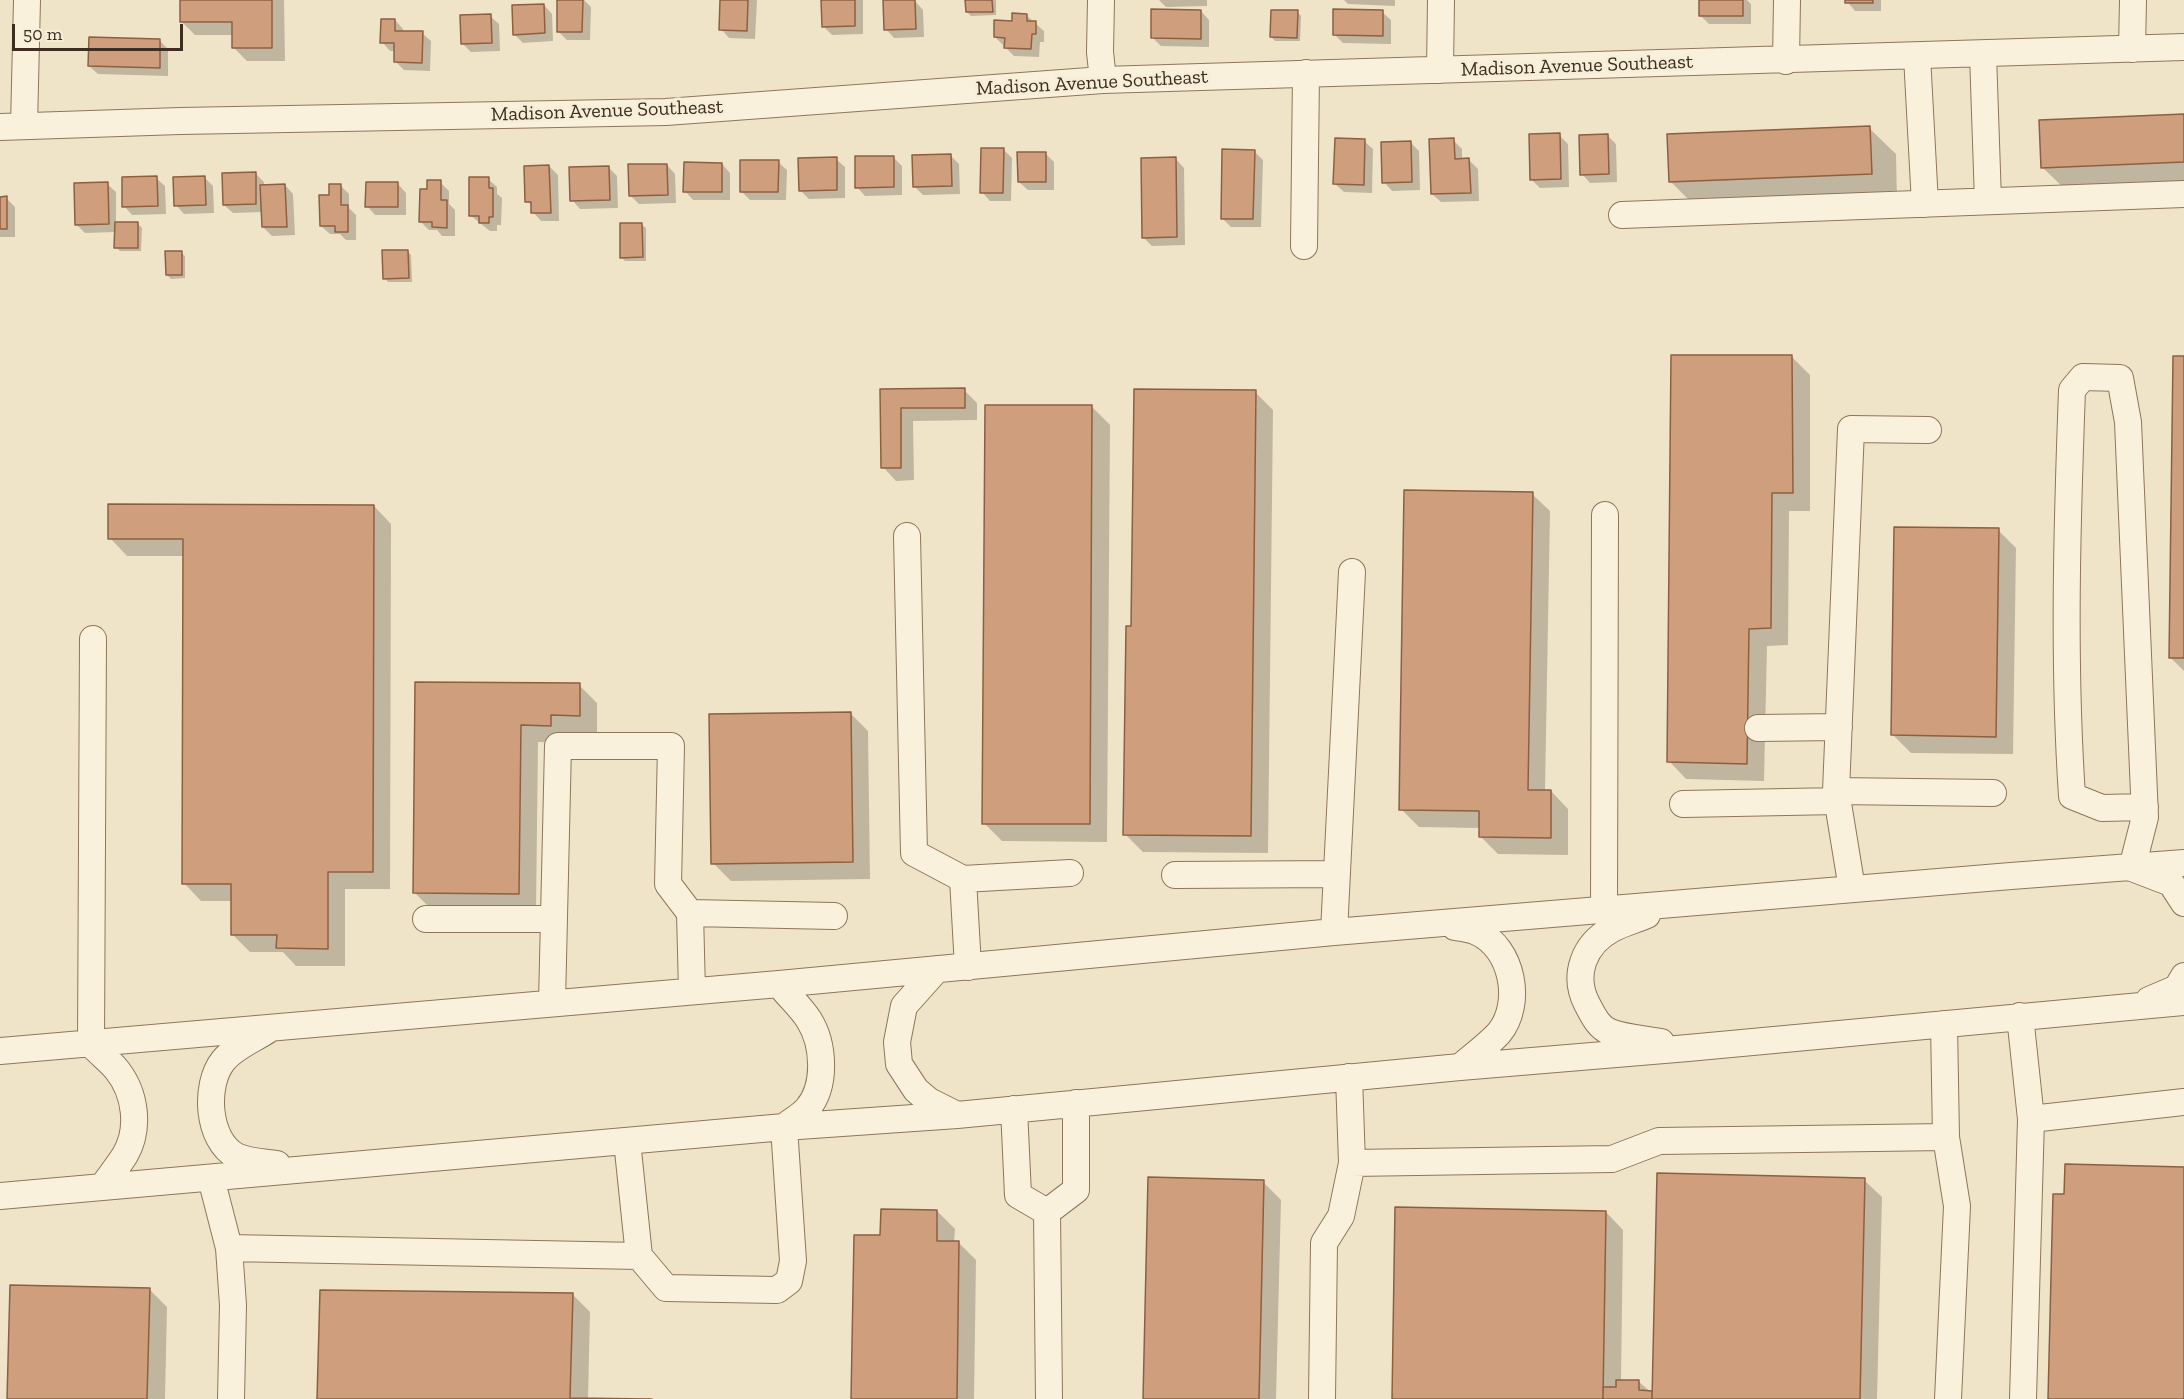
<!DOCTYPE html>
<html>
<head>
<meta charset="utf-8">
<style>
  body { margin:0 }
  #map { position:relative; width:2184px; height:1399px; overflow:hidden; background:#f0e4c8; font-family:"Zilla Slab",serif }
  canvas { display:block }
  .scale { position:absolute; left:12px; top:24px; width:171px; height:27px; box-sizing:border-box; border:3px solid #3d2e20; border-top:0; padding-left:8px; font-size:18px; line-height:21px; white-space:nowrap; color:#3d2e20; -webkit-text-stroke:4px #f7eed8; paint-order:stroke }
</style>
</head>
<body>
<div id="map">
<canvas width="2184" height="1399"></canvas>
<div class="scale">50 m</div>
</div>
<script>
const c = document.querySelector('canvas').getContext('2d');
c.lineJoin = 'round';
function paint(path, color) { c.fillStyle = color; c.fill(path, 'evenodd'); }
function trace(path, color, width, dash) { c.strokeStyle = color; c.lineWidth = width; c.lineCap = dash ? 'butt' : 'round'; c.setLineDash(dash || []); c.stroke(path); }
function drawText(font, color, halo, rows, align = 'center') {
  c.font = font + ' "Zilla Slab",serif'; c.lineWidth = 6; c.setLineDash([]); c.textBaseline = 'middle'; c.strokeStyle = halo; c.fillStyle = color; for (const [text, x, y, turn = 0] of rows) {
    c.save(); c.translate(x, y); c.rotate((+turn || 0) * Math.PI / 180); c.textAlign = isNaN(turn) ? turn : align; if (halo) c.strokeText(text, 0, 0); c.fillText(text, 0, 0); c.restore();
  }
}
const shadow = new Path2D(`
  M182,0H284L285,61H247L234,48V35H195L182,22Z
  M559,0H584L591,7L590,40H567L558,31Z
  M722,0H757L755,39L729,38L721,29Z
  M823,0H863V34L832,35L824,27Z
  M967,0H996V15L971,16L967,12Z
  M1159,0H1207V6L1166,7Z
  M1344,0H1395V6L1348,4Z
  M1700,0H1747L1751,4V24H1709L1700,15Z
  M1846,0H1881V11H1855Z
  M915,1L923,10L924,37L894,38L886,29Z
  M544,5L552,14L553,41L523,43L514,34Z
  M1201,11L1209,20V47L1161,46L1152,37Z
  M1297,12L1301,16L1300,41H1275L1271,37Z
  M1382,12L1391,20V44L1343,43L1335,35Z
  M1026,15L1044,31V42H1040L1039,57L1014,56L995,37L1013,22Z
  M490,16L499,24L500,51L471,52L462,43Z
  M395,20L403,29V32L422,33L431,41L430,71L404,70L395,61L396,51H390L382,42Z
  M160,41L168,49V76L98,74L89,66Z
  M2184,116V189L2069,193L2042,167Z
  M1869,128L1896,154L1897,200L1697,208L1670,181Z
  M1559,135L1568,144L1569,187L1540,188L1531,179Z
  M1607,135L1616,144L1617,182L1590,183L1582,174Z
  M1453,140L1462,149V160H1469L1478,169L1479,201L1441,202L1432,194Z
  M1364,141L1373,149L1372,193L1344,192L1335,184Z
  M1411,143L1419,151L1420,190L1392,191L1384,182Z
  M1003,149L1012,158L1011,201H990L982,192Z
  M1254,151L1263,160L1261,227H1231L1222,218Z
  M1045,153L1054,162V190H1028L1019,182Z
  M950,155L959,164L960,194L923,195L914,186Z
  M893,157L902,166V195L865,196L857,187Z
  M836,159L845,167V198L809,199L800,190Z
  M1176,159L1184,168L1185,245L1152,246L1143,237Z
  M778,162L787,170L786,200H750L741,191Z
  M722,164L730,173V200H693L685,191Z
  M667,165L675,174L676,203L639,204L630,195Z
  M549,166L558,175L559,221H541L533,212V207L527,201Z
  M609,168L617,176L618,208L580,209L572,200Z
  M255,173L264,182V186L285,185L293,194L295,235L272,236L263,227V212L233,213L224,205Z
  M204,177L213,186L214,213L184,214L176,205Z
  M156,178L165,186L166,214L132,215L124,206Z
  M488,179L497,187V194L502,198L501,225H497V231H490L470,215Z
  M440,182L449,191V204L455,210V236H442L437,230H429L420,221L428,190Z
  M107,184L116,192V224H138L142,228L141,251H120L116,247V232L85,233L76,224Z
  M398,184L406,193V215H375L367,206Z
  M340,185L349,194V208L356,215V240H346L340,234H330L321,226L330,196Z
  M0,198H6L15,207V237H0Z
  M642,225L646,228V261H625L621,257Z
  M407,251L411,255L412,282H388L385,278Z
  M181,253L185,256V278L171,279L167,275Z
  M1792,357L1810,375V511H1789L1788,645L1767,646L1764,781L1686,779L1669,761Z
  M2184,357V671L2170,657Z
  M964,390L977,403V420L913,421L914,480L896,481L883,467L882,391Z
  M1255,392L1273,410L1268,853L1143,852L1125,834L1133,627Z
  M1092,407L1110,425L1107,842L1002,841L984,823Z
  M1532,494L1550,511L1545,791H1551L1568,809V855L1498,854L1480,836V828L1419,827L1401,809Z
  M374,506L391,524L390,889H345V966H296L283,952H250L232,934V901H201L184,883L185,556H127L110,538Z
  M1998,530L2016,548L2013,754L1911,753L1893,735Z
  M416,683L579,685L597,703V733L568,732V743L538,742L536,911L432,910L414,892Z
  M850,713L868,731L870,879L731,881L713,863Z
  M1864,1180L1882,1197L1877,1399H1394L1606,1212L1623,1230L1621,1381H1638L1653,1394Z
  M1263,1182L1281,1200L1276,1399H1144Z
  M937,1211L955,1229L954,1242L959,1243L976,1260L974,1399H852L881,1237Z
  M149,1289L167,1307L165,1399H9Z
  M572,1294L590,1312L588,1399H319Z`);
const building = new Path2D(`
  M180,0H272V48H232V22H180Z
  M557,0H583L582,32H557Z
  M720,0H748L747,31L719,30Z
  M821,0H855V26L822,27Z
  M883,0H915L916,29L884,30Z
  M965,0H992L993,12H966Z
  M1699,0H1743V16H1699Z
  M1845,0H1873V3H1845Z
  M544,4L545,33L513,35L512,5Z
  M1151,9L1201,10V39L1151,38Z
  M1333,9L1383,10V36L1333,35Z
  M1271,10H1298L1297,38L1270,37Z
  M1012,13L1027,14V21H1036V34H1032L1031,49L1004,48L1005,38L994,37V20L1012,21Z
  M491,14L492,43L461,44L460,15Z
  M381,19H395V31H423L422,63L394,62V43H380Z
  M89,37L160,39V68L88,66Z
  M2184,114V162L2041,168L2039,120Z
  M1870,126L1872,174L1669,182L1667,134Z
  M1560,133L1561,179L1530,180L1529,134Z
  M1608,134L1609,174L1580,175L1579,135Z
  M1335,138L1365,139L1364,185L1333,184Z
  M1454,138L1455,159L1469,158L1471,193L1431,194L1429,139Z
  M1411,141L1412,182L1382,183L1381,142Z
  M981,148H1004L1003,193H980Z
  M1222,149L1255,150L1253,219H1221Z
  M1017,152H1046V182H1018Z
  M951,154L952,186L913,187L912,155Z
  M855,156H894V187L855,188Z
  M837,157V190L799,191L798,158Z
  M1176,157L1177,237L1142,238L1141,158Z
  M740,160H779L778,192H740Z
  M684,162L722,163V192H683Z
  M628,164H667L668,195L629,196Z
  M549,165L551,213H531V202H525L524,166Z
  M609,166L610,200L570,201L569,167Z
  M256,172V204L223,205L222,173Z
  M157,176L158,206L122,207V177Z
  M205,176L206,205L174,206L173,177Z
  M469,177H489V188H493V217H489V223H479V216H469Z
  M427,180H441V200H447V228L432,227V222H419L420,189H427Z
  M108,182L109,224L75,225L74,183Z
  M366,182H398V207H365Z
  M285,184L287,227H262L260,185Z
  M329,184H341V205H348V232H335V226H320L319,195H329Z
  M7,196V229H0V197Z
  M115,222H138V248H114Z
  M620,223H642L643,257L620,258Z
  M382,250H408L409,278L383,279Z
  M165,251H182V275H166Z
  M1671,355H1792L1793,493H1772L1771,628L1749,629L1747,764L1667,762Z
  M2173,356H2184V658H2169Z
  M965,388V408H901V468H881L880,389Z
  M1134,389L1256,390L1251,836L1123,835L1126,626H1131Z
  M985,405H1092L1090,824H982Z
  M1404,490L1533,492L1528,790H1551V838L1479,837V811L1399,810Z
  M108,504L374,505L373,872H328V949L276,948L277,935H231V884H182L183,539H108Z
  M1894,527L1999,528L1996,737L1891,735Z
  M415,682L580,683V716L551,715V726L521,725L519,894L413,893Z
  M851,712L853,862L711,864L709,714Z
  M2065,1164L2184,1167V1399H2048L2053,1194H2064Z
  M1657,1173L1865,1178L1860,1399H1652Z
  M1148,1177L1264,1180L1259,1399H1143Z
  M1395,1207L1606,1211L1603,1399H1392Z
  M881,1209L937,1210V1241H959L957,1399H851L854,1235H880Z
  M10,1285L150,1288L147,1399H7Z
  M320,1290L573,1293L570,1398L652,1399H317Z
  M1616,1380H1639V1390L1652,1391V1399H1603V1387H1616Z`);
const minor = new Path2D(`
  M1101,0L1100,52L1103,80
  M2132,49L2133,0
  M1983,54L1988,201
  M1917,56L1925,204
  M1786,61L1787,0
  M1440,70L1441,0
  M24,126L27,0
  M0,127L180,121L666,112L1103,80L2184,47
  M1622,215L2184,194
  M1304,246L1306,73
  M907,536L914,853L963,879L968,967
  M93,639L91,1044C99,1053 110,1061 117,1070C136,1094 140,1129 125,1155C118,1166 110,1176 103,1186
  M1758,728L1839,727
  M1836,791L1993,793
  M1683,804L1838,801
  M2145,807L2102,808L2072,796C2063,661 2067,525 2072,390L2083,377L2120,378L2128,422L2145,817L2132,868L2171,883L2184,903
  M1175,875L1337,874
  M963,879L1070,873
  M1852,889L1836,791L1851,429L1928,430
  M1604,911L1605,515
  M690,913L834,916
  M1647,915C1636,920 1623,923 1612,929C1584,944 1572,975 1587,1004C1593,1015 1598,1027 1610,1032C1625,1038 1645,1039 1661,1042
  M426,919H554
  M1455,927C1462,928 1471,929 1477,932C1513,948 1523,1004 1499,1033C1488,1045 1473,1056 1460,1067
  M1334,932L1352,572
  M937,969L904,1006L897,1042L899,1064L916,1090L929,1101L957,1115
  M2149,1000L2177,988L2184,976
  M552,1003L558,746H671L668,884L690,913L692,991
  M2020,1016L2031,1119L2184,1102
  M1944,1024L1946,1137L1957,1206L1948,1399
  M268,1030C253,1040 234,1047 223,1061C204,1085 207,1140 236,1156C248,1162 265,1162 277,1164
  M0,1051L779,984L1334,932L2011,876L2184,863
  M1014,1109L1018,1195L1047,1212L1076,1190V1103
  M627,1141L639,1256
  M1352,1163L1612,1159L1659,1141L1946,1137
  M211,1178L229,1248L233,1305L231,1399
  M0,1196L784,1127L957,1115L1460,1067L1688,1048L2184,1002
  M1047,1212L1049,1399
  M229,1248L639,1256L666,1288L777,1290L789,1281L793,1261L784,1127C791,1121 801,1116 807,1109C827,1086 824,1044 809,1020C801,1007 788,996 779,984
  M1322,1399L1324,1243L1341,1216L1352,1163L1349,1077
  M2023,1399L2031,1119`);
const streetNames = [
  ["Madison Avenue Southeast",1577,66,-2],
  ["Madison Avenue Southeast",1092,83,-3],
  ["Madison Avenue Southeast",607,111,-2]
];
paint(shadow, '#0003');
paint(building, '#cf9f7d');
trace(building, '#8d5f41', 1.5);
trace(minor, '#8d765c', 28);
trace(minor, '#faf1dc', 26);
drawText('20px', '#3d2e20', '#f7eed8', streetNames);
</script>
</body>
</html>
